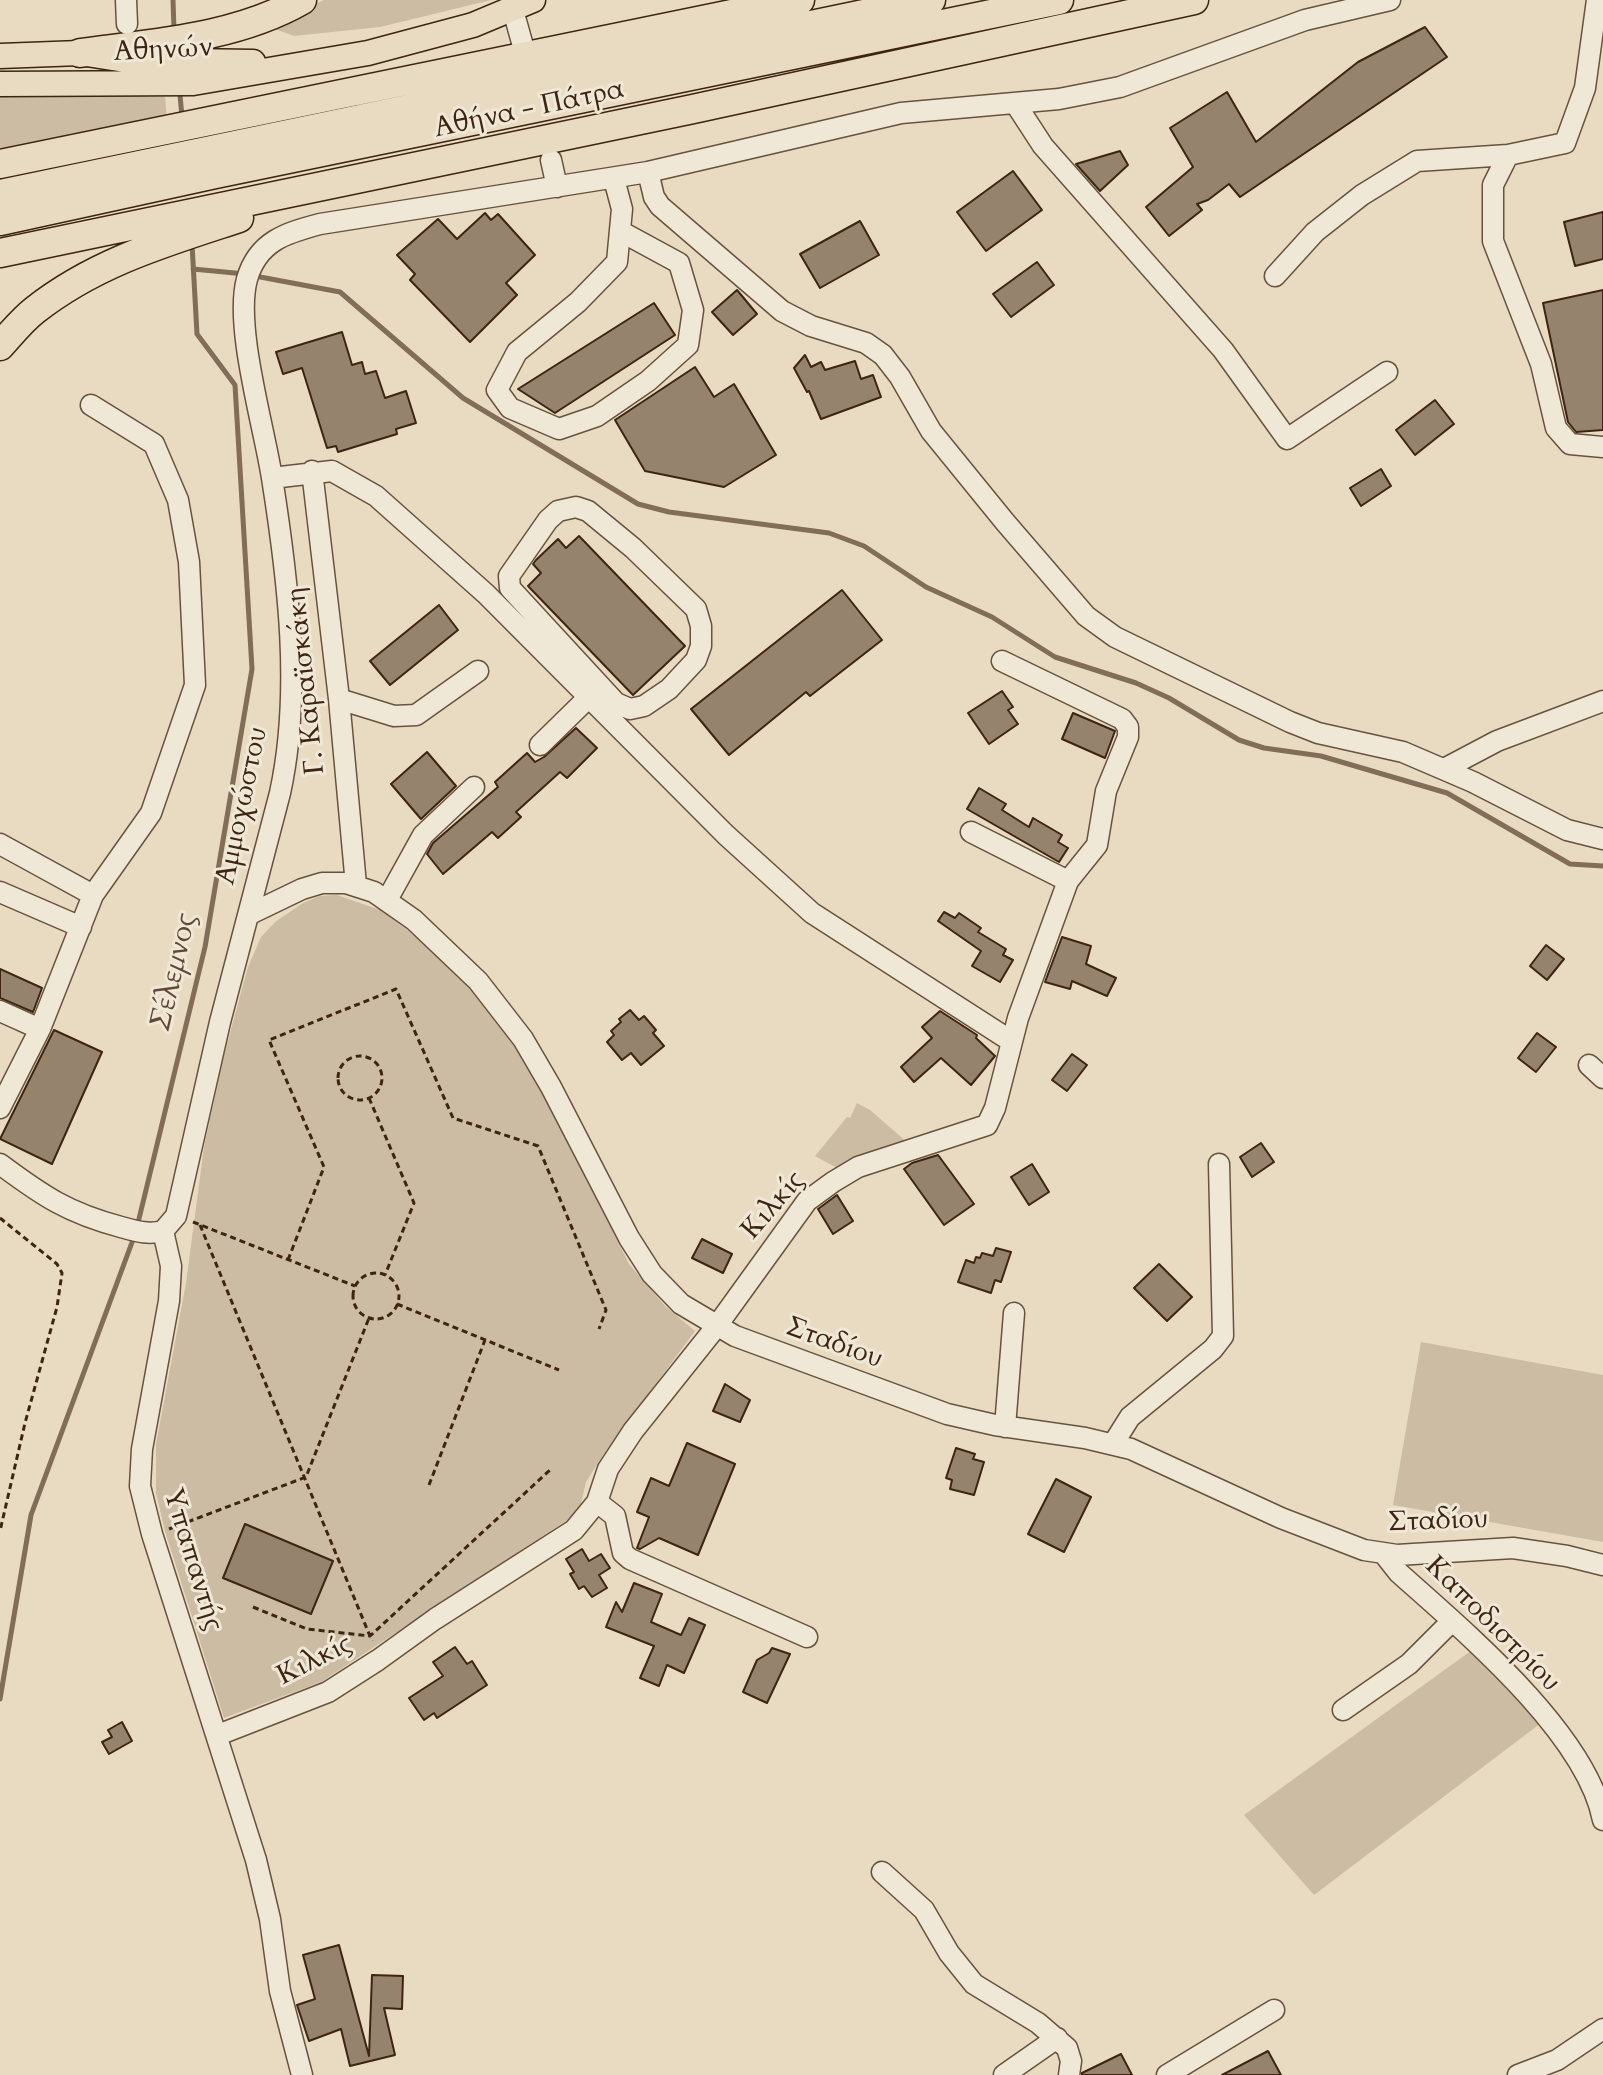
<!DOCTYPE html>
<html>
<head>
<meta charset="utf-8">
<style>
  body { margin:0 }
  canvas { display:block; background:#e8dbc1 }
</style>
</head>
<body>
<canvas width="1603" height="2075"></canvas>
<script>
const c = document.querySelector('canvas').getContext('2d');
c.lineJoin = 'round';
function paint(path, color) { c.fillStyle = color; c.fill(path, 'evenodd'); }
function trace(path, color, width, dash) { c.strokeStyle = color; c.lineWidth = width; c.lineCap = dash ? 'butt' : 'round'; c.setLineDash(dash || []); c.stroke(path); }
function drawText(font, color, halo, rows, align = 'center') {
  c.font = font + ' Cardo,serif'; c.lineWidth = 6; c.setLineDash([]); c.textBaseline = 'middle'; c.strokeStyle = halo; c.fillStyle = color; for (const [text, x, y, turn = 0] of rows) {
    c.save(); c.translate(x, y); c.rotate((+turn || 0) * Math.PI / 180); c.textAlign = isNaN(turn) ? turn : align; if (halo) c.strokeText(text, 0, 0); c.fillText(text, 0, 0); c.restore();
  }
}
const green = new Path2D(`
  M324,0H491L380,27L294,36L267,26Z
  M65,93L165,97L167,122L0,152V96Z
  M337,895L380,910L415,936L471,989L501,1023L547,1098L629,1264L665,1306L695,1331L603,1455L586,1482L579,1512L321,1682L224,1718L165,1531L156,1493V1444L186,1283L204,1147L224,1055L248,967L261,937L275,922L303,903L320,896Z
  M857,1103L870,1110L908,1143L839,1169L815,1156L847,1117L850,1118Z
  M1421,1342L1603,1375V1542L1393,1505Z
  M1479,1645L1545,1720L1314,1895L1244,1815Z`);
const stream = new Path2D(`
  M173,0L174,30
  M180,95L182,117
  M193,269L245,274
  M255,276L340,292L463,398L638,504L669,512L829,533L864,546L926,587L992,617L1055,657L1136,683L1169,698L1239,740L1264,748L1321,756L1447,793L1570,864L1603,866
  M137,1227L205,947L252,669L235,385L197,334L192,244
  M0,1699L31,1515L134,1237`);
const building = new Path2D(`
  M1425,27L1447,57L1240,197L1229,184L1208,200L1197,204L1202,210L1169,236L1146,207L1193,167L1170,128L1227,92L1256,142L1358,62Z
  M1120,151L1128,165L1100,191L1076,164Z
  M1013,171L1042,210L986,251L957,212Z
  M1603,212V259L1575,266L1564,222Z
  M485,213L491,220L498,214L535,255L506,283L517,295L470,342L410,280L415,274L397,255L438,219L457,239Z
  M860,221L879,255L820,288L800,254Z
  M1037,262L1054,285L1011,317L993,294Z
  M737,290L757,314L733,335L712,312Z
  M1603,290V430L1576,432L1568,422L1543,303Z
  M654,303L675,335L555,413L518,389Z
  M342,332L352,365L362,362L365,374L376,371L385,398L406,391L416,423L396,429L397,434L338,452L336,446L327,448L302,368L283,374L276,352Z
  M805,355L811,367L821,362L825,370L855,361L861,379L873,375L881,397L821,419L809,391L807,392L794,368Z
  M695,367L714,397L734,384L776,455L724,487L645,471L615,420Z
  M1435,400L1454,424L1415,455L1396,430Z
  M1381,469L1391,486L1361,506L1350,488Z
  M579,536L685,646L633,695L528,586L541,573L533,564L536,560L558,539L566,548Z
  M842,590L882,640L810,696L806,692L729,755L691,709Z
  M439,605L458,630L390,685L370,661Z
  M1002,691L1013,707L1008,710L1018,724L989,744L968,713Z
  M1073,713L1115,731L1105,758L1062,739Z
  M576,728L597,748L567,778L560,772L516,812L521,817L498,838L492,832L443,874L427,854L433,843L498,787L495,782L527,753L535,762L544,757Z
  M427,752L456,786L421,819L391,784Z
  M979,788L1006,804L1002,810L1029,827L1033,818L1062,835L1058,842L1068,848L1059,862L967,809Z
  M944,912L955,918L959,913L981,928L978,932L1006,949L1003,955L1013,960L1000,982L972,966L981,951L938,921Z
  M1062,937L1091,946L1086,964L1116,978L1107,996L1072,981L1070,989L1045,982Z
  M1546,945L1564,959L1547,980L1530,966Z
  M0,969L42,988L33,1012L0,998Z
  M630,1010L639,1020L644,1016L656,1030L653,1033L664,1046L641,1065L631,1053L622,1060L607,1042L614,1035L611,1031L621,1022L619,1019Z
  M940,1011L977,1035L976,1038L995,1056L971,1085L941,1058L914,1082L901,1067L932,1038L922,1027Z
  M54,1030L102,1052L52,1164L0,1139Z
  M1537,1033L1556,1047L1536,1072L1518,1058Z
  M1072,1054L1087,1065L1067,1091L1052,1080Z
  M1261,1143L1274,1162L1252,1177L1240,1157Z
  M938,1155L974,1204L944,1225L904,1169L912,1163Z
  M1032,1164L1049,1192L1029,1205L1011,1177Z
  M837,1195L853,1221L833,1234L818,1209Z
  M702,1239L732,1254L723,1273L692,1258Z
  M996,1248L1011,1252L1001,1282L995,1280L991,1293L958,1282L966,1260L974,1263L976,1257L980,1258L982,1253L993,1256Z
  M1159,1264L1192,1297L1167,1321L1134,1288Z
  M725,1384L750,1400L740,1422L713,1411Z
  M687,1443L735,1464L698,1555L659,1538L640,1549L637,1548L649,1517L637,1512L651,1478L669,1486Z
  M956,1448L975,1454L973,1459L984,1462L974,1495L950,1489L952,1480L946,1478Z
  M1056,1479L1091,1497L1064,1552L1028,1534Z
  M245,1524L333,1561L311,1614L223,1578Z
  M582,1549L589,1561L601,1554L610,1568L599,1575L607,1588L592,1597L584,1586L579,1589L570,1574L574,1572L566,1559Z
  M634,1583L662,1594L651,1622L681,1635L689,1618L705,1625L684,1673L667,1665L659,1686L640,1678L654,1646L606,1627L616,1602L622,1612Z
  M455,1647L467,1664L472,1661L487,1685L437,1718L434,1713L424,1720L409,1698L443,1676L433,1662Z
  M772,1648L790,1654L767,1703L743,1692L757,1660L769,1653Z
  M122,1722L132,1741L109,1754L102,1742L112,1737L108,1730Z
  M339,1945L369,2056L372,1975L403,1976L402,2009L384,2008L395,2055L350,2066L341,2029L309,2041L297,2005L315,1999L303,1955Z
  M1268,2051L1281,2075H1222Z
  M1121,2054L1132,2075H1082V2073Z`);
const path = new Path2D(`
  M338 1078a22 22 0 1 1 44 0a22 22 0 1 1-44 0Z
  M369,1098L414,1203L385,1275
  M0,1218L57,1264L62,1273L57,1307L25,1423L0,1531
  M193,1222L355,1286
  M200,1225L372,1641
  M288,1260L324,1167L269,1040L396,989L453,1118L538,1146L606,1310L599,1329
  M353 1296a23 23 0 1 1 46 0a23 23 0 1 1-46 0Z
  M397,1304L559,1370
  M429,1485L485,1340
  M169,1529L306,1477L369,1318
  M253,1607L307,1629L370,1636L550,1470`);
const minor = new Path2D(`
  M126,0L127,24
  M513,10L523,46
  M1015,103L1043,146L1223,350L1287,439L1387,372
  M1508,155L1493,185V241L1541,364L1556,428L1570,444L1603,447
  M551,160L557,187
  M648,172L654,197L660,206L782,311L811,326L866,343L883,355L900,377L931,431L1005,522L1086,616L1115,637L1290,722L1318,733L1403,752L1473,782L1567,830L1603,839
  M614,179L622,209L617,262L578,302L517,352L497,390L510,408L559,429L597,416L648,381L688,345L693,310L679,263L620,231
  M1275,276L1315,232L1362,195L1417,161L1508,155L1565,143L1585,88L1597,0
  M312,471L339,699L356,885
  M272,478L332,471L376,496L486,594L726,835L812,913L1011,1041
  M576,507L588,511L633,548L696,609L701,626V646L696,660L669,689L644,706L630,709L616,703L510,588L509,576L548,520L558,511Z
  M339,699L394,716L416,715L478,671
  M540,745L589,697
  M1444,769L1497,741L1603,701
  M971,832L1068,881
  M0,844L93,895
  M0,892L81,927
  M387,900L423,835L474,787
  M248,915L302,889L322,883H346L374,892L414,920L478,981L523,1039L551,1087L629,1238L652,1274L681,1304L735,1336L947,1414L995,1425L1085,1438L1131,1449L1281,1518L1364,1550L1397,1555L1513,1548L1567,1556L1603,1565
  M0,1011L40,1029
  M1589,1065L1603,1078
  M0,1108L40,1029L93,895L151,813L195,685L189,562L178,500L154,444L91,405
  M0,1164C43,1196 68,1213 121,1227C136,1231 148,1235 163,1231L171,1266L169,1301L142,1449L140,1486L152,1534L256,1860L270,1919L280,1991L302,2075
  M163,1231L176,1216L220,1022L280,793C302,692 288,579 272,478C264,426 234,326 247,279C258,241 286,233 320,224L648,172L901,113L1059,99L1120,87L1305,20L1390,0
  M1005,1427L1014,1313
  M1113,1444L1130,1417L1213,1349L1223,1336L1219,1164
  M597,1502L615,1516L623,1553L630,1559L807,1637
  M1384,1554L1399,1573C1464,1631 1586,1733 1603,1820
  M1343,1710L1409,1664L1452,1621
  M218,1735L328,1692L378,1660L435,1619L574,1530L597,1502L608,1469L633,1431L716,1327L807,1201L833,1182L858,1167L987,1125L995,1108L1018,1018L1068,881L1097,845L1106,791L1128,737V727L1122,719L1002,661
  M882,1872L924,1910L949,1953L974,1984L1038,2023L1067,2048L1071,2061L1069,2075
  M1004,2075L1057,2038
  M1167,2075L1274,2010
  M1518,2075L1557,2060L1603,2029`);
const major = new Path2D(`
  M0,56L80,53L125,60L253,62
  M0,84L193,83L368,53L473,25L533,0`);
const highway = new Path2D(`
  M80,53C154,43 236,38 302,0
  M0,164L800,0
  M0,194L931,0
  M0,221L215,174L1059,0
  M0,253L693,109L1194,0
  M0,346C11,334 22,320 35,310C96,262 166,242 239,218`);
const streetNames = [
  ["Αθηνών",163,51,-3],
  ["Αθήνα - Πάτρα",529,110,-12],
  ["Γ. Καραϊσκάκη",307,681,-96],
  ["Αμμοχώστου",243,806,-78],
  ["Κιλκίς",774,1206,-49],
  ["Σταδίου",834,1344,20],
  ["Σταδίου",1438,1522,-2],
  ["Υπαπαντής",192,1560,73],
  ["Καποδιστρίου",1492,1625,45],
  ["Κιλκίς",315,1661,-27]
];
const waterNames = [
  ["Σέλεμνος",175,972,-77]
];
paint(green, '#cbbca3');
trace(stream, '#816d58', 5);
paint(building, '#96836d');
trace(building, '#3e2412', 2);
trace(minor, '#68523e', 23);
trace(major, '#3e2412', 27);
trace(highway, '#3e2412', 31);
trace(path, '#3e2412', 3, [6, 4]);
trace(minor, '#f0e8d7', 20);
trace(major, '#e8dbc1', 24);
trace(highway, '#e8dbc1', 28);
drawText('28px', '#3e2412', '#f0e8d7', streetNames);
drawText('italic 30px', '#604835', '#f0e8d7', waterNames);
</script>
</body>
</html>
